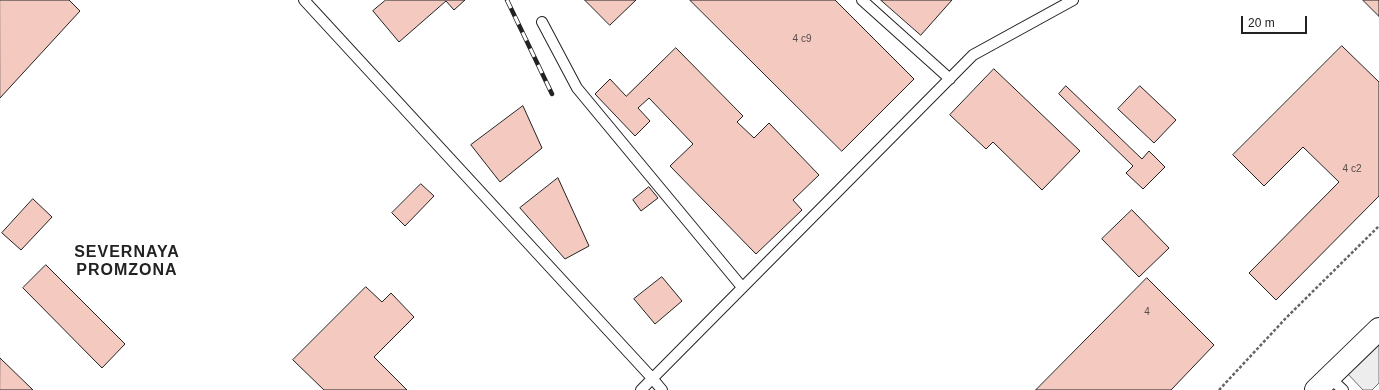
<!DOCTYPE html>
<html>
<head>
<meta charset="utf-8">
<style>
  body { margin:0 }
  #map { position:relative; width:1379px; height:390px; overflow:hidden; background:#fff; font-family:Arial,sans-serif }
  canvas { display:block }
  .scale { position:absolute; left:1241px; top:16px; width:66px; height:18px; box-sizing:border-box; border:2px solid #222; border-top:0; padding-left:5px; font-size:12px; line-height:14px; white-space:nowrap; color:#222; -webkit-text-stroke:3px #fff; paint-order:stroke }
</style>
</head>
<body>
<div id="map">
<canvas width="1379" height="390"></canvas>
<div class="scale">20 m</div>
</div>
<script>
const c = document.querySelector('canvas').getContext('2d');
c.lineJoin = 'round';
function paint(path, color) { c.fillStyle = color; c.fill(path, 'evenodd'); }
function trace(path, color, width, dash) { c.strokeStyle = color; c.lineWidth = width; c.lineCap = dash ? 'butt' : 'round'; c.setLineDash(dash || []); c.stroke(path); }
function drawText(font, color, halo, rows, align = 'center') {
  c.font = font + ' Arial,sans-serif'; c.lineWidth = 3; c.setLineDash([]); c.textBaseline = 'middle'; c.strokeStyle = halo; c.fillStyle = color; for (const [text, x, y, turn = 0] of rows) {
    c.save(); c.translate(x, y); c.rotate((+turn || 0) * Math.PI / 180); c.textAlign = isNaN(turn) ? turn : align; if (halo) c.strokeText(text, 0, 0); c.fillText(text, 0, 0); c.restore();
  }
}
const parking = new Path2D(`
  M1379,341V383L1372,390H1363L1346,372Z`);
const building = new Path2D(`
  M0,0H69L80,11L0,98Z
  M386,0H465L454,10L446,1L399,42L373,11Z
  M585,0H636L610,25Z
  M690,0H835L914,79L842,151Z
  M881,0H952L921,35Z
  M1363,0H1379V16Z
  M1342,46L1379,82V196L1276,300L1249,273L1339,182L1303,147L1264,186L1233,155Z
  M676,48L743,116L737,122L754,138L769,123L819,175L793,200L802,210L756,254L670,166L693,144L649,98L638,108L650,121L635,136L595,94L610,79L626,96Z
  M994,69L1080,151L1042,190L993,142L986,149L950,115Z
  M1066,86L1142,159L1149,151L1165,167L1143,189L1126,173L1133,166L1059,94Z
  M1140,86L1176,120L1154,143L1118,109Z
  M523,106L542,148L500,182L471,145Z
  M558,178L589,246L565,259L520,208Z
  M421,184L434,196L405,226L392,213Z
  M649,187L658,198L641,211L633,200Z
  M33,199L52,217L21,250L2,233Z
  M1132,210L1169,248L1139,277L1102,239Z
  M46,265L125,344L102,368L23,288Z
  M662,277L682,301L655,324L634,299Z
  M1147,278L1214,345L1171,390H1036Z
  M366,287L382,302L391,293L414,317L374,357L407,390H324L293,360Z
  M0,358L33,390H0Z`);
const path = new Path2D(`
  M1219,390L1286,318L1379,226`);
const service = new Path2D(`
  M304,0L652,378L662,390
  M862,0L950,79
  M542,22L577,88L742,287
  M1329,377L1343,390
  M641,390L973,55L1073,0`);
const secondary = new Path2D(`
  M1316,390L1379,329`);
const rail = new Path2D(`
  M507,0L552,94`);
const numberNames = [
  ["4 с9",802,39],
  ["4 с2",1352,169],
  ["4",1147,312]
];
const districtNames = [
  ["SEVERNAYA",127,253],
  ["PROMZONA",127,271]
];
paint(parking, '#ededed');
trace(parking, '#6f6f6f', 1);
paint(building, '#f3c9c0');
trace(building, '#222', 1);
trace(service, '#222', 12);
trace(secondary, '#222', 24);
trace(path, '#646464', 2.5, [3, 2]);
trace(service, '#fff', 10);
trace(secondary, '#fff', 22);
trace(rail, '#222', 4.5);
trace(rail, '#fff', 3, [9]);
drawText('10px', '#564c4a', null, numberNames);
c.letterSpacing = '1px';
drawText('bold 16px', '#222', '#fff', districtNames);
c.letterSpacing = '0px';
</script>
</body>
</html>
